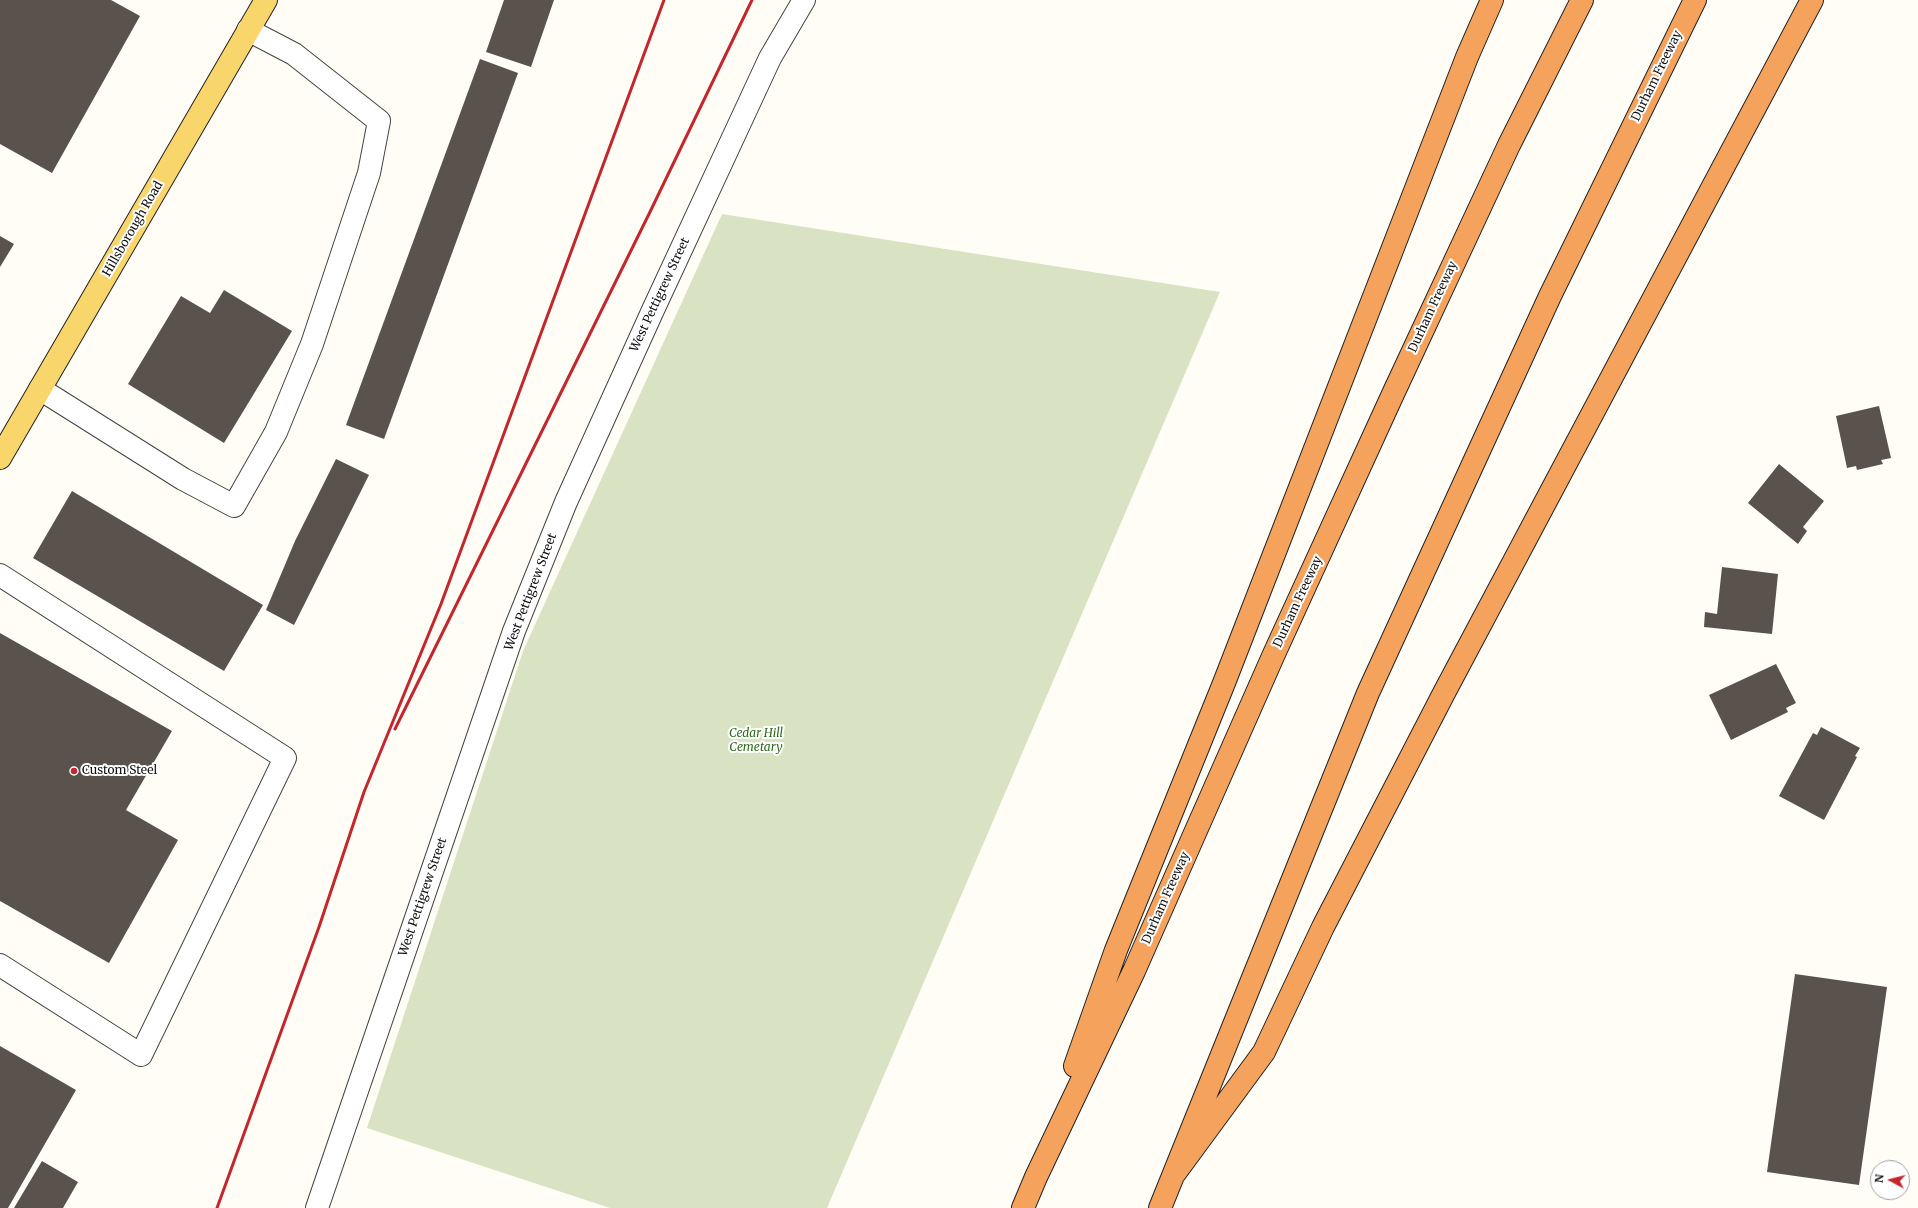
<!DOCTYPE html>
<html>
<head>
<meta charset="utf-8">
<style>
  body { margin:0 }
  #map { position:relative; width:1918px; height:1208px; overflow:hidden; background:#fffdf5; font-family:Merriweather,serif }
  canvas { display:block }
  .north { position:absolute; left:1870px; top:1160px; width:40px; height:40px; box-sizing:border-box; background:#fff; border:1px solid #a0a0a0; border-radius:50%; rotate:277deg; font-size:11px; font-weight:700; line-height:16px; text-align:center; color:#111 }
  .north::after { content:''; display:block; margin:auto; width:14px; height:18px; background:#c4262e; clip-path:polygon(50% 0,100% 100%,50% 72%,0 100%) }
</style>
</head>
<body>
<div id="map">
<canvas width="1918" height="1208"></canvas>
<div class="north">N</div>
</div>
<script>
const c = document.querySelector('canvas').getContext('2d');
c.lineJoin = 'round';
function paint(path, color) { c.fillStyle = color; c.fill(path, 'evenodd'); }
function trace(path, color, width, dash) { c.strokeStyle = color; c.lineWidth = width; c.lineCap = dash ? 'butt' : 'round'; c.setLineDash(dash || []); c.stroke(path); }
function drawText(font, color, halo, rows, align = 'center') {
  c.font = font + ' Merriweather,serif'; c.lineWidth = 4; c.setLineDash([]); c.textBaseline = 'middle'; c.strokeStyle = halo; c.fillStyle = color; for (const [text, x, y, turn = 0] of rows) {
    c.save(); c.translate(x, y); c.rotate((+turn || 0) * Math.PI / 180); c.textAlign = isNaN(turn) ? turn : align; if (halo) c.strokeText(text, 0, 0); c.fillText(text, 0, 0); c.restore();
  }
}
const cemetery = new Path2D(`
  M722,214L1220,292L827,1208H610L367,1128L523,651Z`);
const building = new Path2D(`
  M0,0H111L140,16L52,173L0,144Z
  M504,0H554L531,67L486,52Z
  M480,59L518,73L384,439L346,425Z
  M0,236L14,244L0,267Z
  M224,290L292,331L224,443L128,384L181,296L210,313Z
  M1879,406L1891,458L1881,460L1883,464L1857,470L1856,466L1847,468L1836,416Z
  M336,459L369,475L294,625L266,610L295,541Z
  M1779,464L1824,501L1803,527L1807,531L1798,544L1748,503Z
  M72,491L263,605L224,671L33,558Z
  M1722,567L1778,574L1772,634L1704,627L1705,612L1717,614Z
  M0,633L172,731L126,810L178,840L109,963L0,901Z
  M1776,664L1796,703L1786,708L1788,712L1731,740L1709,695Z
  M1821,727L1860,748L1855,756L1857,757L1824,820L1779,796L1813,733L1817,735Z
  M1795,974L1887,987L1859,1185L1767,1172Z
  M0,1046L76,1090L8,1208H0Z
  M42,1161L78,1182L63,1208H14Z`);
const minor = new Path2D(`
  M40,389L183,479L234,506L276,432L312,344L369,173L379,121L294,54L248,30
  M0,575L285,758L141,1055L0,965
  M317,1208L514,631L566,502L653,310L770,58L804,0`);
const major = new Path2D(`
  M0,458L266,0`);
const highway = new Path2D(`
  M1075,1066L1116,950L1224,683L1467,57L1492,0
  M1175,1173L1264,1052L1323,927L1444,693L1812,0
  M1023,1208L1036,1177L1134,971L1274,654L1393,394L1509,145L1582,0
  M1160,1208L1368,693L1550,296L1695,0`);
const rail = new Path2D(`
  M395,729L649,214L752,0
  M217,1208L319,927L364,792L441,604L664,0`);
const markers = [
  [74,771,4,"#c4262e"]
];
const streetNames = [
  ["Durham Freeway",1657,76,-64],
  ["Hillsborough Road",133,229,-60],
  ["West Pettigrew Street",660,295,-65],
  ["Durham Freeway",1433,307,-65],
  ["West Pettigrew Street",531,592,-69],
  ["Durham Freeway",1298,602,-65],
  ["West Pettigrew Street",423,897,-71],
  ["Durham Freeway",1166,898,-66]
];
const parkNames = [
  ["Cedar Hill",756,734],
  ["Cemetary",756,748]
];
const poiNames = [
  ["Custom Steel",82,771]
];
paint(cemetery, '#d9e3c4');
paint(building, '#5a524d');
trace(minor, '#444', 24);
trace(major, '#222', 24);
trace(highway, '#222', 24);
trace(minor, '#fff', 22);
trace(major, '#f9d66b', 22);
trace(highway, '#f5a25d', 22);
trace(rail, '#c4262e', 3);
for (const [x, y, r, color] of markers) { const dot = new Path2D(); dot.arc(x, y, r, 0, 2 * Math.PI); c.fillStyle = color; c.fill(dot); trace(dot, '#fff', 1.5); }
drawText('12px', '#111', '#fff', streetNames);
drawText('italic 12px', '#2f6b1f', '#fff', parkNames);
drawText('12px', '#111', '#fff', poiNames, 'left');
</script>
</body>
</html>
